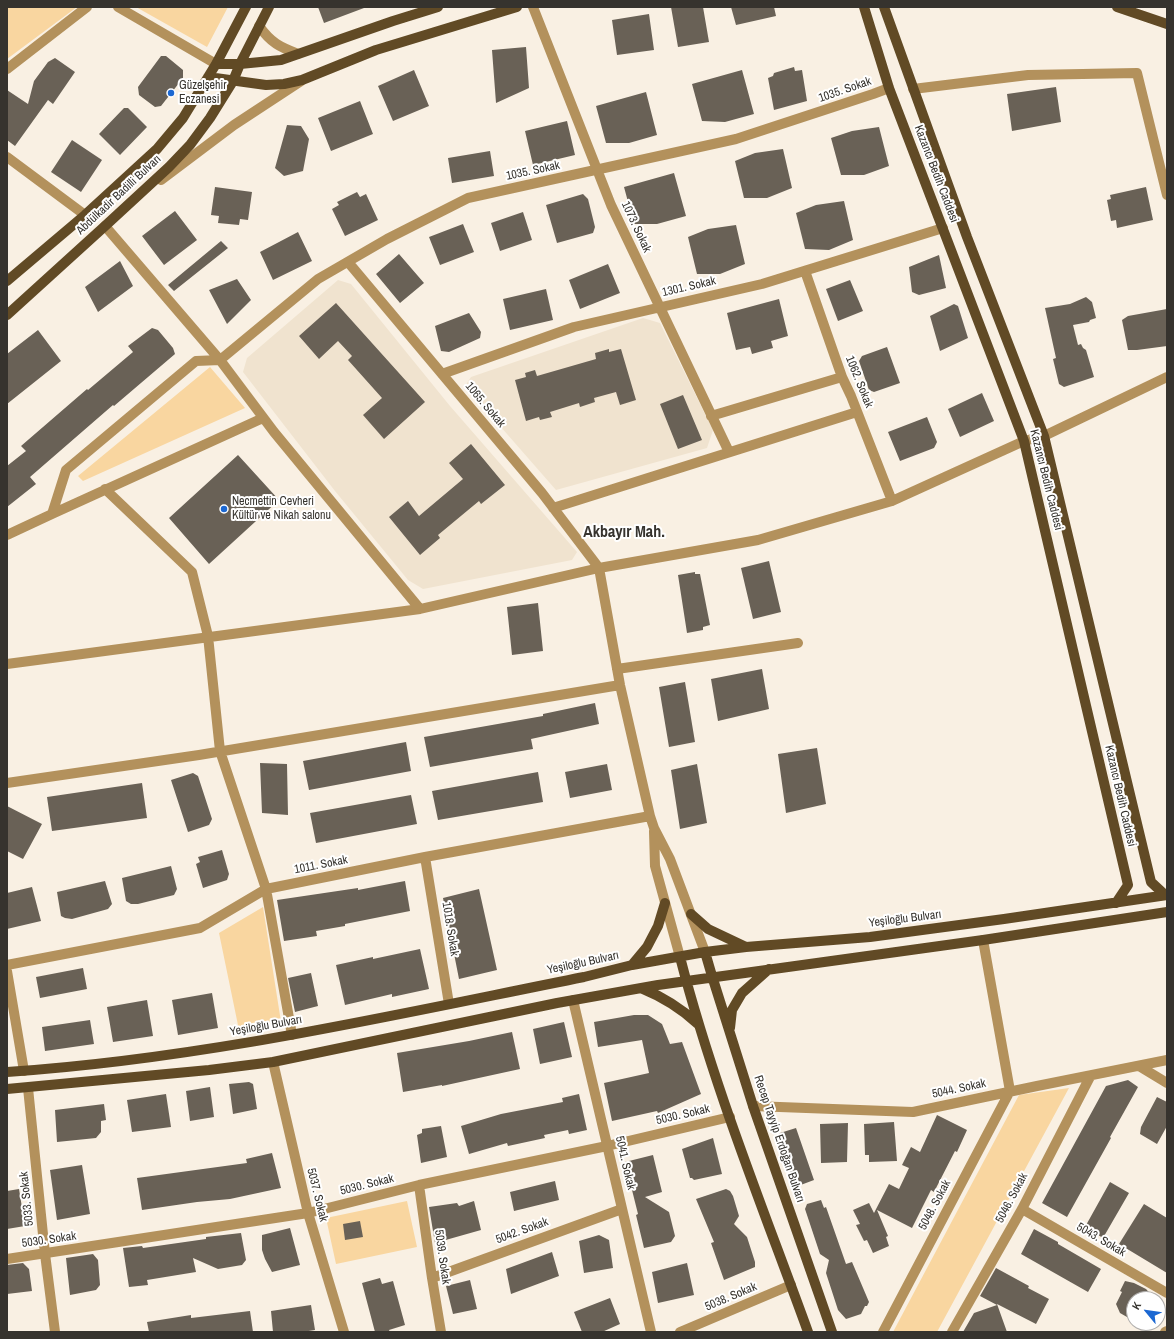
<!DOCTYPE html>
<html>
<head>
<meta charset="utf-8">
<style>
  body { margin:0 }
  #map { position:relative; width:1174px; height:1339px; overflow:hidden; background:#f9f0e3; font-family:"Archivo Narrow",sans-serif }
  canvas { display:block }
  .frame { position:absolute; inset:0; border:8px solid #36332e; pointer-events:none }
  .north { position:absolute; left:1126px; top:1291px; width:40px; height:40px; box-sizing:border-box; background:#fff; border:1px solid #afadab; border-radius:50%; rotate:299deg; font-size:11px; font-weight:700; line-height:16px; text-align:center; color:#36332e }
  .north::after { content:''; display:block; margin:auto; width:14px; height:18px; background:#1c68d2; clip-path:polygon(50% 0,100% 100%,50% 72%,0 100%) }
</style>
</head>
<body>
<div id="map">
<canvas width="1174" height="1339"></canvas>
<div class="frame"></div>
<div class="north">K</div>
</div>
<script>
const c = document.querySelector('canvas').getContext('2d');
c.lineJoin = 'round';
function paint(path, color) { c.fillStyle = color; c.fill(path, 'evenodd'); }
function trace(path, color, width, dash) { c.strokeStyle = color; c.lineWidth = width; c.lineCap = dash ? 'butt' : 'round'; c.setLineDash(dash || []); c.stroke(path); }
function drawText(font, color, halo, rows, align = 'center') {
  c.font = font + ' "Archivo Narrow",sans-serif'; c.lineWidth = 4; c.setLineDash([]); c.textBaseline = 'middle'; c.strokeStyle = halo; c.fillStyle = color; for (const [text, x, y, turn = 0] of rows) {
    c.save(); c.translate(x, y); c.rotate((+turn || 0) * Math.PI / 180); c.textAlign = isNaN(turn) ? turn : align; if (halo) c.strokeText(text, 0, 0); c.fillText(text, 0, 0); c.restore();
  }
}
const built = new Path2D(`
  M338,280L351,284L450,406L577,552L572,560L423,589L408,580L335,491L243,372L247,358Z
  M643,318L660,323L713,430L707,448L556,490L465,386L471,377Z`);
const green = new Path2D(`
  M7,7H77L7,59Z
  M136,7H228L207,47Z
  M210,367L245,408L83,481L78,476Z
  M263,907L281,1022L239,1030L219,933Z
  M1069,1088L937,1332H893L1019,1095Z
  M407,1201L417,1247L336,1264L326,1218Z`);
const building = new Path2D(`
  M318,7H364V8L324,23Z
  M671,7H703L709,42L678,47Z
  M731,7H774L776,16L736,25Z
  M649,14L654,50L617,55L612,20Z
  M526,47L529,88L496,103L492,50Z
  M161,56H166L183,70V78L161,106L155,107L139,95L138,87Z
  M55,58L75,72L53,104L48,100L15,146L7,140V90L28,104L34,81L48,62Z
  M794,67L795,71L802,70L807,101L774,110L768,78L773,76L774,73Z
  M414,70L429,106L393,121L378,86Z
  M742,70L754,114L725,122L702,121L692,84Z
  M1056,87L1061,122L1012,131L1007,94Z
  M646,92L657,135L629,143H606L596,106Z
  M360,101L373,134L331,151L318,118Z
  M124,108H128L147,127L120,155L99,134Z
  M567,121L575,155L533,165L525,131Z
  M287,125L301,126L309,139L303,171L284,176L275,168Z
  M879,127L889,166L864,175H841L831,138L852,131Z
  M72,140L102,160L81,192L51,172Z
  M783,149L792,188L767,198H744L735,161L755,153Z
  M490,151L494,176L452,183L448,158Z
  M674,173L686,216L657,224H634L624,187Z
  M215,187L252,192L248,220L240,219L239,225L218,223L219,216L211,215Z
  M1146,187L1153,220L1117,228L1116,220L1111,221L1107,200L1111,199L1110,195Z
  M357,192L360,197L366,194L378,220L345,236L332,209L339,205L337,202Z
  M583,194L588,199L595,227L593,233L557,243L546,205Z
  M844,201L853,240L829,250L805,249L796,213L816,205Z
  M175,211L197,240L164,265L142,236Z
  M523,212L532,240L500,251L491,223Z
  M463,224L474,252L440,265L429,237Z
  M736,225L745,264L720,274H697L688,237L708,229Z
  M298,232L312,261L273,280L260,252Z
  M221,241L228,248L174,291L168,285Z
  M399,254L424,283L400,303L376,274Z
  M939,255L946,288L919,295L912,292L909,267Z
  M120,261L133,286L98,312L85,287Z
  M608,264L620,293L580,309L569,280Z
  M237,279L251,300L227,324L209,290Z
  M850,280L863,311L838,321L826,289Z
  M546,289L553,320L510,330L503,299Z
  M1086,297L1092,302L1096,318L1090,320L1089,322L1073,325L1078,345L1081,344L1083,348L1086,350L1094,377L1064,387L1059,384L1053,359L1056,358L1045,308L1070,304Z
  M779,299L788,336L771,341L773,348L752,354L750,347L736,350L727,313Z
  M336,303L425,402L384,439L363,415L382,398L348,360L352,356L338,341L319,359L299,336Z
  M954,304L958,306L968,338L940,351L930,316Z
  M1167,309V346L1137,350H1128L1122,320L1128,316Z
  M469,313L481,332L480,338L449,352L441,351L435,326Z
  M152,328L158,330L173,348L175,354L114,406L113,405L30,477L36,484L7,507V466L26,451L21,446L87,389L88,390L133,352L128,346Z
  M38,330L61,361L7,404V354Z
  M887,347L900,383L874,392L869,390L859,361L862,356Z
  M609,349V352L621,349L636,400L620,405L616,392L594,398L595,402L580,407L579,403L550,412L552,417L540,420L539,417L526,421L515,380L526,377L525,373L535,370L537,376L596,359L595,353Z
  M982,393L994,421L960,437L948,409Z
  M683,395L702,440L678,449L660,404Z
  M927,417L937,442L934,448L900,461L888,432Z
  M471,444L505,485L481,504L479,501L438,535L440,538L420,555L389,517L408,501L419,516L463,479L449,463Z
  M238,455L279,500L209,564L169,518Z
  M769,561L781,612L753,619L741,568Z
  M695,572V574H700L710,625L703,627V630L687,633L678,575Z
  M538,603L543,651L512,655L507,607Z
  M762,669L769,709L718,721L711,679Z
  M685,682L695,742L669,747L659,687Z
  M595,703L599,724L531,739L533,749L430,767L424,737L543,716V714Z
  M406,742L411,771L309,790L303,761Z
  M817,748L826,804L786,813L778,754Z
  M260,763L287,764L288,815L262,813Z
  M607,764L612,790L570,798L565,772Z
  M697,764L707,823L680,829L671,770Z
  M538,772L543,802L438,820L432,791Z
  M193,773L198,776L212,819L209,825L188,832L171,780Z
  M142,783L147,818L52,831L47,797Z
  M411,795L417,824L316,843L310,813Z
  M7,806L42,824L23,859L7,851Z
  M222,850L229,874L227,880L203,888L196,864L200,862L198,857Z
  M171,866L177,889L174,895L138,904H131L126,901L122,878Z
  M105,881L112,904L108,909L72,919L65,918L61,916L57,892Z
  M405,881L410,911L345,924V926L316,931L317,936L284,941L277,900L358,888V890Z
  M32,887L41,921L7,929V893Z
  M479,889L497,970L459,979L443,898Z
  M420,949L429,989L392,997V994L345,1005L336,965L373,957V959Z
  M83,968L87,989L40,998L36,977Z
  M311,973L318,1006L295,1012L288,978Z
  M212,993L218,1028L178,1035L172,1000Z
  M147,1000L153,1036L113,1042L107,1007Z
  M634,1015H648L662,1024L670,1044L682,1042L701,1094L658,1113L657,1111L612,1121L604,1083L649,1073L642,1040L598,1047L594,1022Z
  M90,1020L94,1044L45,1051L42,1027Z
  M564,1022L572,1057L540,1064L533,1029Z
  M512,1032L520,1069L442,1086V1085L403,1092L397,1053L469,1041Z
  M1128,1080L1138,1087L1110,1137L1111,1138L1067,1217L1042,1203L1106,1086Z
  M249,1082L253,1084L257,1109L233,1114L229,1084Z
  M210,1087L214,1117L190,1121L186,1091Z
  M166,1094L171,1127L132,1132L127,1100Z
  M579,1094L587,1130L569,1134L568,1130L544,1135L545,1138L508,1146L507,1143L469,1154L461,1126L501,1114L563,1102L562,1098Z
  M1157,1097L1167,1102V1126L1157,1144L1140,1134L1141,1127Z
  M104,1104L106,1120L101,1121V1132L96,1138L57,1142L55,1110Z
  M937,1115L967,1130L957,1152L955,1151L934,1192L931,1190L912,1228L877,1210L888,1236L886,1237L889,1246L873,1253L867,1240L864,1241L856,1225L860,1224L853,1210L869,1203L874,1213L889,1184L899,1189L909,1168L902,1165L911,1147L920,1152Z
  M894,1122L897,1161L869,1162V1155H865L864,1124Z
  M848,1123L847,1162L821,1163L820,1124Z
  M441,1126L447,1157L421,1163L417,1135L422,1133V1129Z
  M796,1128L814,1180L798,1186L793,1183L778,1138L780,1133Z
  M713,1138L722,1174L694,1180L692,1178H690L682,1149Z
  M272,1153L281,1188L230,1199L197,1202L142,1210L137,1178L247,1163L246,1159Z
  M653,1155L662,1192L645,1197L669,1212L675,1236L671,1242L644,1248L636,1215L638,1214L625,1162Z
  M82,1165L90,1214L57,1220L50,1170Z
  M555,1181L559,1200L514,1211L510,1192Z
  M1110,1182L1129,1193L1103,1238L1085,1227Z
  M19,1189L25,1226L7,1229V1191Z
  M726,1189L730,1191L733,1196L739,1216L734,1224L747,1237L755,1262V1267L724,1280L711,1243L714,1242L696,1199Z
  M821,1200L824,1208L826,1207L846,1264L852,1262L869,1302L867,1306H865L861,1314L846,1319L838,1310L826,1273L829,1260L820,1254L805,1209L807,1204Z
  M474,1201L481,1230L435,1243L429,1207L457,1203L459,1206Z
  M1144,1204L1167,1218V1273L1119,1244Z
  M360,1221L363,1237L345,1240L343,1224Z
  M290,1228L300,1265L272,1272L265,1259L262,1250V1235Z
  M1034,1229L1058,1242V1244L1101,1269L1088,1292L1021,1254Z
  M241,1233L246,1260L242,1265L218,1269L193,1258L196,1272L147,1280L148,1285L129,1287L123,1248L142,1246L143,1248L206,1239V1237Z
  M599,1235L609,1240L613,1268L584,1273L579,1241Z
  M552,1252L559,1276L511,1294L506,1269Z
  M93,1254L98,1260L100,1285L96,1290L70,1295L66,1258Z
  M23,1263L29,1269L32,1291L7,1294V1265Z
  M687,1263L694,1295L658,1303L652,1272Z
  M996,1268L1029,1286L1028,1288L1049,1299L1036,1324L997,1304L1007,1332H963L974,1313L997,1305L980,1296Z
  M380,1278L382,1284L393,1281L405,1325L389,1330L390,1332H375L362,1283Z
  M470,1280L477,1309L453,1314L446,1286Z
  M1125,1281L1134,1283L1146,1289L1155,1299H1134V1321L1120,1313L1116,1304L1122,1292L1120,1291Z
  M610,1298L620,1324L602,1332H582L574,1312Z
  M311,1305L315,1330L302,1332H273L271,1311Z
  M250,1311L253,1332H149L147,1322L191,1315V1318Z`);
const minor = new Path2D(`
  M118,7L216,64
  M533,7L611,205L729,452
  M259,26C271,43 280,47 298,54
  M7,69L87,7
  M913,89L1028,75L1137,73L1167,195
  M7,157L85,215
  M161,180L234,125L301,81
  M105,226L220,360L274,432L420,609
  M348,262L542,493L599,568L620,685L650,816L654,828L670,859L705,952
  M805,271L842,377L851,396L892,501
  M442,374L574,327L762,284L943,228
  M711,416L842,377
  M105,489L192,572L208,636L220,751L266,889L292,1035
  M553,508L857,412
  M52,514L263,418
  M7,535L52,514L66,470L196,361L220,360L318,279L387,239L468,198L736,139L873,94L889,88
  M7,664L420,609L599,568L758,540L892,501L1024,441L1044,436L1167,377
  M617,669L798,643
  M7,783L199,755L620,685
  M654,831L655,866L680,957
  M425,857L449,1004
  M7,965L200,928L266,889L425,857L650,816
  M7,971L24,1071
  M573,1000L651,1332
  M273,1062L308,1213L344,1332
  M1139,1066L1167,1083
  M28,1088L45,1254L55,1332
  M753,1106L913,1112L1037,1086L1167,1060
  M419,1185L432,1278L441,1332
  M1022,1209L1167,1293
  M7,1259L308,1213L419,1185L607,1146L730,1117
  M432,1278L622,1209
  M680,1332L791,1285
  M883,1332L1010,1091L983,940
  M952,1332L1022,1209L1091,1075
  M1165,1332L1167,1331`);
const major = new Path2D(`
  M864,7L889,88L1024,441L1128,885L1116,903
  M884,7L967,237L1044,436L1151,882L1165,895
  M1117,7L1167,24
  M216,64L246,7
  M208,77L266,85L284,84L302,80L376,50L517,7
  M7,281L85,215L157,149L183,118L216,64H240L281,60L393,21L438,7
  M7,315L105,226L169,167L190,145L210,118L233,81L240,64L269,7
  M691,914L708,929L746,947
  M705,952L712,976L753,1106L832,1332
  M680,957C713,1085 763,1208 808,1332
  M632,965L647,947L658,926L665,903
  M641,988C663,997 681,1008 698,1024
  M730,1028L732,1010L742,993L769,969
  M7,1072C202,1059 393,1015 584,977L632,965L705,952L746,947L870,937L1004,919L1167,895
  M7,1089L209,1070L273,1062L557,1003L658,985L983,940L1167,912`);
const markers = [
  [171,93,4,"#1c68d2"],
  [224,509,4,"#1c68d2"]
];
const poiNames = [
  ["Güzelşehir",179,86],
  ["Eczanesi",179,100],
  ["Necmettin Cevheri",232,502],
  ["Kültür ve Nikah salonu",232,516]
];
const streetNames = [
  ["1035. Sokak",845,90,-19],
  ["1035. Sokak",533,171,-12],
  ["Kazancı Bedih Caddesi",936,174,69],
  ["Abdülkadir Badilli Bulvarı",119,195,-43],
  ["1073. Sokak",636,227,65],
  ["1301. Sokak",689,287,-13],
  ["1062. Sokak",859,382,68],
  ["1065. Sokak",485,405,50],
  ["Kazancı Bedih Caddesi",1046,480,76],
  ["Kazancı Bedih Caddesi",1120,796,77],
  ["1011. Sokak",321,865,-11],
  ["Yeşiloğlu Bulvarı",905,919,-7],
  ["1018. Sokak",450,929,81],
  ["Yeşiloğlu Bulvarı",583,963,-12],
  ["Yeşiloğlu Bulvarı",266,1026,-10],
  ["5044. Sokak",959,1089,-12],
  ["5030. Sokak",683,1115,-13],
  ["Recep Tayyip Erdoğan Bulvarı",779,1139,71],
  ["5041. Sokak",625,1163,77],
  ["5030. Sokak",367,1185,-14],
  ["5037. Sokak",317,1195,76],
  ["5046. Sokak",1012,1198,-62],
  ["5033. Sokak",27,1199,-96],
  ["5048. Sokak",935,1205,-62],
  ["5042. Sokak",522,1231,-20],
  ["5030. Sokak",49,1240,-8],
  ["5043. Sokak",1101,1240,30],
  ["5039. Sokak",442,1257,82],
  ["5038. Sokak",731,1297,-23]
];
const districtNames = [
  ["Akbayır Mah.",624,533]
];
paint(built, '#f0e3cf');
paint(green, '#f9d6a0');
paint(building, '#696156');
trace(minor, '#b3915c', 10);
trace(major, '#614a25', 10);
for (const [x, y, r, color] of markers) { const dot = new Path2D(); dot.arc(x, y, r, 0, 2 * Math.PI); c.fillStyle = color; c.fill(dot); trace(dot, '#fff', 1.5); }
drawText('12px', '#36332e', '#fff', poiNames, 'left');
drawText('12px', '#36332e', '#fff', streetNames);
drawText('bold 16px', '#36332e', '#fff', districtNames);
</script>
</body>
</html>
